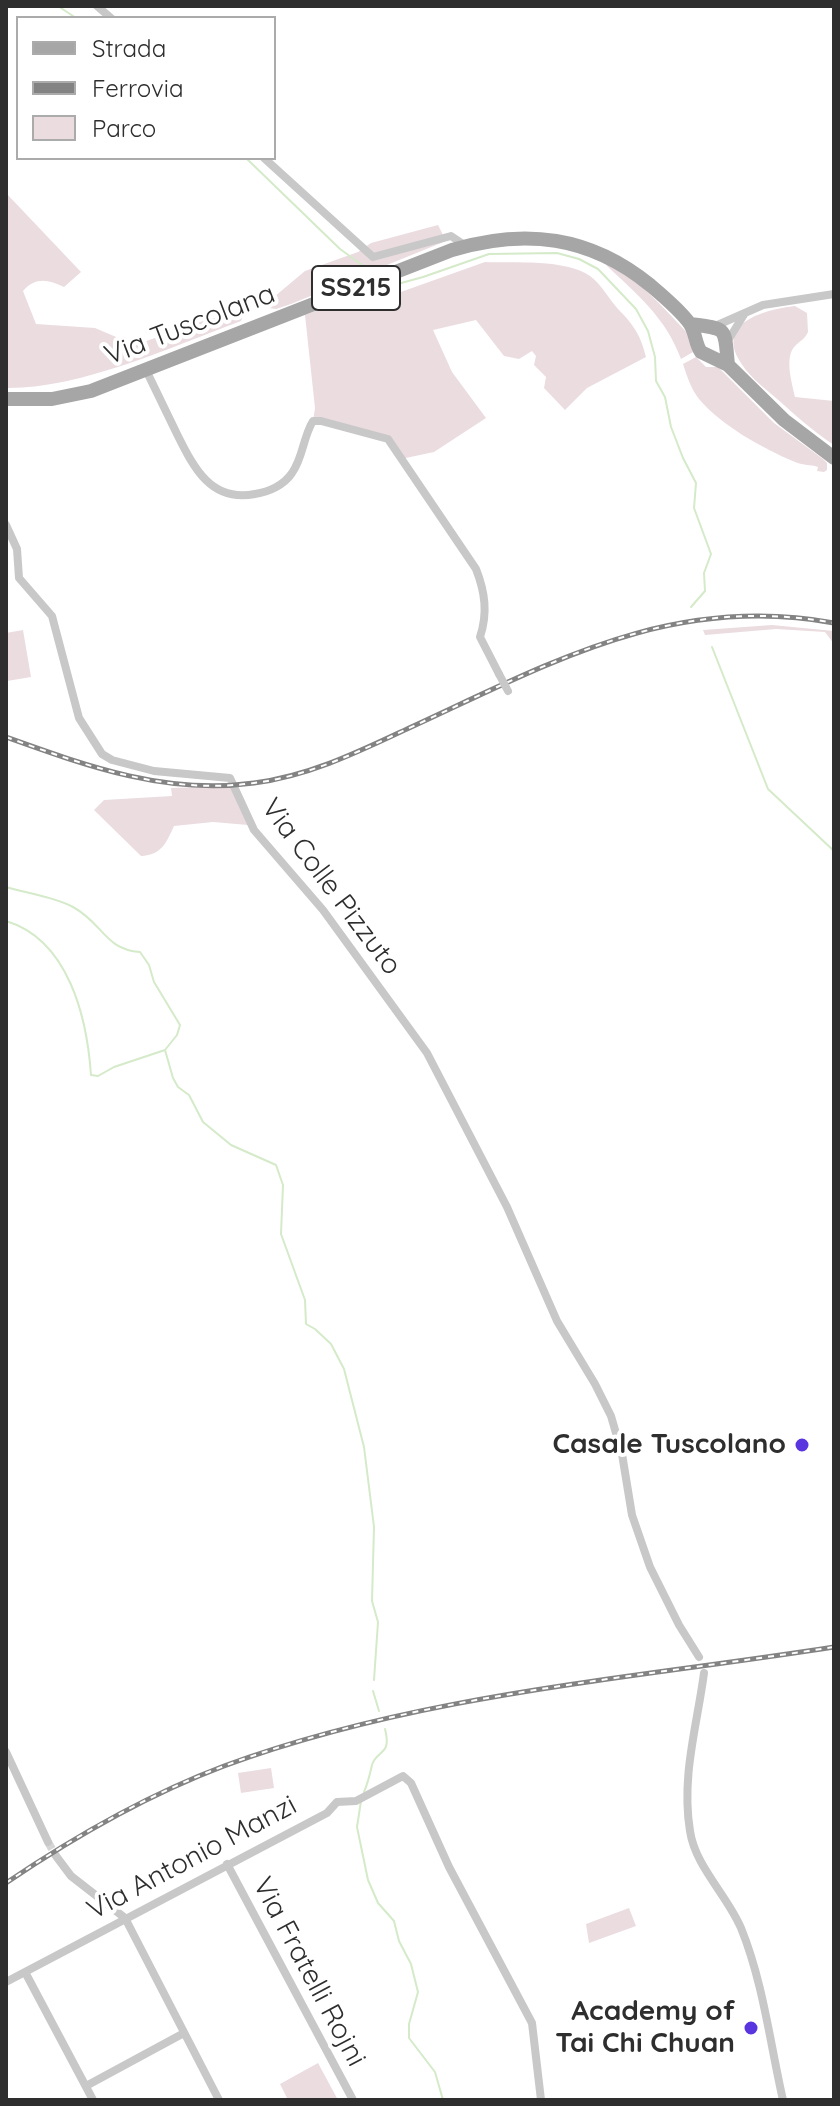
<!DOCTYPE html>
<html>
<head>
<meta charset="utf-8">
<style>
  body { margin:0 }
  #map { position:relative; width:840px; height:2106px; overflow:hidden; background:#fff; font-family:Quicksand,sans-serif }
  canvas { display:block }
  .frame { position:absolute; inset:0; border:8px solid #2e2e2e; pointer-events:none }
  .legend { position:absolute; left:16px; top:16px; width:260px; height:144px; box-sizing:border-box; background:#fff; border:2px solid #ababab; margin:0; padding:10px 14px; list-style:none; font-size:24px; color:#2e2e2e }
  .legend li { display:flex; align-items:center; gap:16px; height:40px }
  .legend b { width:40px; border:2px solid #ababab }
</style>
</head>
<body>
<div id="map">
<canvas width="840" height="2106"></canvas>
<div class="frame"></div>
<ul class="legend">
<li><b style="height:10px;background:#a6a6a6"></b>Strada</li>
<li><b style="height:10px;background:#838383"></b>Ferrovia</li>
<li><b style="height:22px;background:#ebdce0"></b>Parco</li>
</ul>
</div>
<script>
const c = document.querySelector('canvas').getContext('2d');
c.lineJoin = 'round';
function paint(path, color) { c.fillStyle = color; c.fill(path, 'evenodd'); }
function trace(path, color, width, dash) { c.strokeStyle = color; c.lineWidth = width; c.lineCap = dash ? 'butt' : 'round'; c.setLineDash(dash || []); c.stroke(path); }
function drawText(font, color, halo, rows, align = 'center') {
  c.font = font + ' Quicksand,sans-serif'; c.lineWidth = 8; c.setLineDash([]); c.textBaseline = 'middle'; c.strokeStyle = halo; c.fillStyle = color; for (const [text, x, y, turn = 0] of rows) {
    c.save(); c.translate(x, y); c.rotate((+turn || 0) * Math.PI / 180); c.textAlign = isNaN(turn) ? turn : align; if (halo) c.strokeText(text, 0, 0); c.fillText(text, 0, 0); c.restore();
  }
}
const green = new Path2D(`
  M6,193L81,272L64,287C48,279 35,277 23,291L36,324L95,328L135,345L206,320L235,314L242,306L244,312L241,321C171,347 80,389 6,388Z
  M438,225L446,241L291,304L276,309L262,307L305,271L358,252L371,243Z
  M485,262C514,263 566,259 590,276C602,285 609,299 618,309C634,325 641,336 646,357L587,388L565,410L544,388L546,377L534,365L536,356L532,351L519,359L504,356L476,320L433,330L452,372L486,418L434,452L401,459L388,439L313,421L315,408L305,315L378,286L398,293Z
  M606,265C629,266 678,324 696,342L693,352L681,359C666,318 637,294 606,265Z
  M795,306L807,313L808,332C805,339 801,340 795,346C784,357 792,383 795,397L834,401V445C813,431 795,415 776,398C763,387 746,374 738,358C718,320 770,309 795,306Z
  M696,357L706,367H718L774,423L823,459L827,463V470L824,472L817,471L818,467C809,464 805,466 795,462C762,448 722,426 699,399C691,389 687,376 683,364Z
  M772,625L834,631V644L825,632L776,629L705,635L703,630Z
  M23,630L31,677L7,681L6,633Z
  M230,786L248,825L213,822L174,826C166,843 162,855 141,856L94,810L104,800L172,796L171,788Z
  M271,1768L274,1788L241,1793L238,1773Z
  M629,1908L636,1926L589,1943L586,1924Z
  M318,2063L338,2100H288L280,2084Z`);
const stream = new Path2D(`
  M58,6L76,18
  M246,158L340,249L365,267
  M394,285L423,277L489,254L557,253L579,259L598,269L636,309L648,331L655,357L656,381L665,397L671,427L683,458L696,483L694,508L711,554L704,573L705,591L691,607
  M712,647L768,789L834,851
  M6,887C29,894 52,896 73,907C104,924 104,949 140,952L149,965L154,982L180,1025L177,1035L165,1050L173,1078L178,1087L189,1095L203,1122L231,1145L276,1165L283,1185L281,1234L305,1300L306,1324L315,1329L331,1344L344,1369L364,1447L374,1527L372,1601L378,1622L374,1680
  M6,921C69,940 87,1018 91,1075L98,1076L114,1067L165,1050
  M373,1691L379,1711
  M364,1792C368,1783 370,1774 372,1765C377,1749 392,1756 385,1729
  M361,1801L357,1827L368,1880L378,1903L394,1921L399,1941L411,1964L418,1992L409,2024V2038L435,2072L443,2100`);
const minorTunnel = new Path2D(`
  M48,1842L56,1856`);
const minor = new Path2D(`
  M97,6L111,18
  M264,158L373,257L451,236L466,246
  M713,327L763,305L834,294
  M727,342L745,313
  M146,370C156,391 166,411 176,432C193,466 210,503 255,494C269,492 284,485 292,473C303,458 303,437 313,421H321L388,439L476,569C485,592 488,613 480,637L499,674
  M6,525L17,549L19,578L52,616L79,718L102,754L112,760L154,771L230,778L254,830L323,910L427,1053L507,1207L557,1321L595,1384L611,1416L622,1454L632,1515L650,1567L679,1625L699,1657
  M704,1673C697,1726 681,1777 690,1831C695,1866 727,1895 741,1928C763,1982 770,2043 783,2100
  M6,1752L48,1842
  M56,1856L71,1876L125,1918L219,2100
  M227,1864L353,2100
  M25,1972L93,2100
  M6,1982L327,1813L337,1802L356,1801L403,1776L411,1783L449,1867L532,2023L541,2100
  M86,2086L184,2033`);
const primary = new Path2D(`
  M690,324C729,329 724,327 728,365
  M6,399H52L91,391L452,250C525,228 590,236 650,285C663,296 680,310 690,324C696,333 695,344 701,352L728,365L784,420L834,458`);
const rail = new Path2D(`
  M6,737C87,766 166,795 254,783C309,776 358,752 407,729C549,664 671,593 834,623
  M6,1883C74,1837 147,1795 224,1766C419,1694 630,1679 834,1647`);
const minorBridge = new Path2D(`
  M499,674L508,691`);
const markers = [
  [802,1445,8,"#5935e0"],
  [751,2028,8,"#5935e0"]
];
const shields = [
  [356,288,88]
];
const shieldNames = [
  ["SS215",356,288]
];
const streetNames = [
  ["Via Tuscolana",190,325,-21],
  ["Via Colle Pizzuto",331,887,53],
  ["Via Antonio Manzi",192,1858,-28],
  ["Via Fratelli Rojni",309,1972,62]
];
const poiNames = [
  ["Casale Tuscolano",786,1445],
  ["Academy of",735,2012],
  ["Tai Chi Chuan",735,2044]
];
paint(green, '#ebdce0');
trace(stream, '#d4eac9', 2);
trace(minorTunnel, '#d5d5d5', 8, [8, 4]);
trace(minor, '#c8c8c8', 8);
trace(primary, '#a6a6a6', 14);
trace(rail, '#838383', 5);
trace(rail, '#fff', 2, [6]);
trace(minorBridge, '#c8c8c8', 8);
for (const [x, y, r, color] of markers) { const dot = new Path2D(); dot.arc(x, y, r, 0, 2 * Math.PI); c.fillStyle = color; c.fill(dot); trace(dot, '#fff', 3); }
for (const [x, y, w] of shields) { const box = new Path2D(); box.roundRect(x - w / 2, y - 22, w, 44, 6); c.fillStyle = '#fff'; c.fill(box); trace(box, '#2e2e2e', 2); }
drawText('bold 26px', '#2e2e2e', null, shieldNames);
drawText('28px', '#2e2e2e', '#fff', streetNames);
drawText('bold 28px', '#2e2e2e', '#fff', poiNames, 'right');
</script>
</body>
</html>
